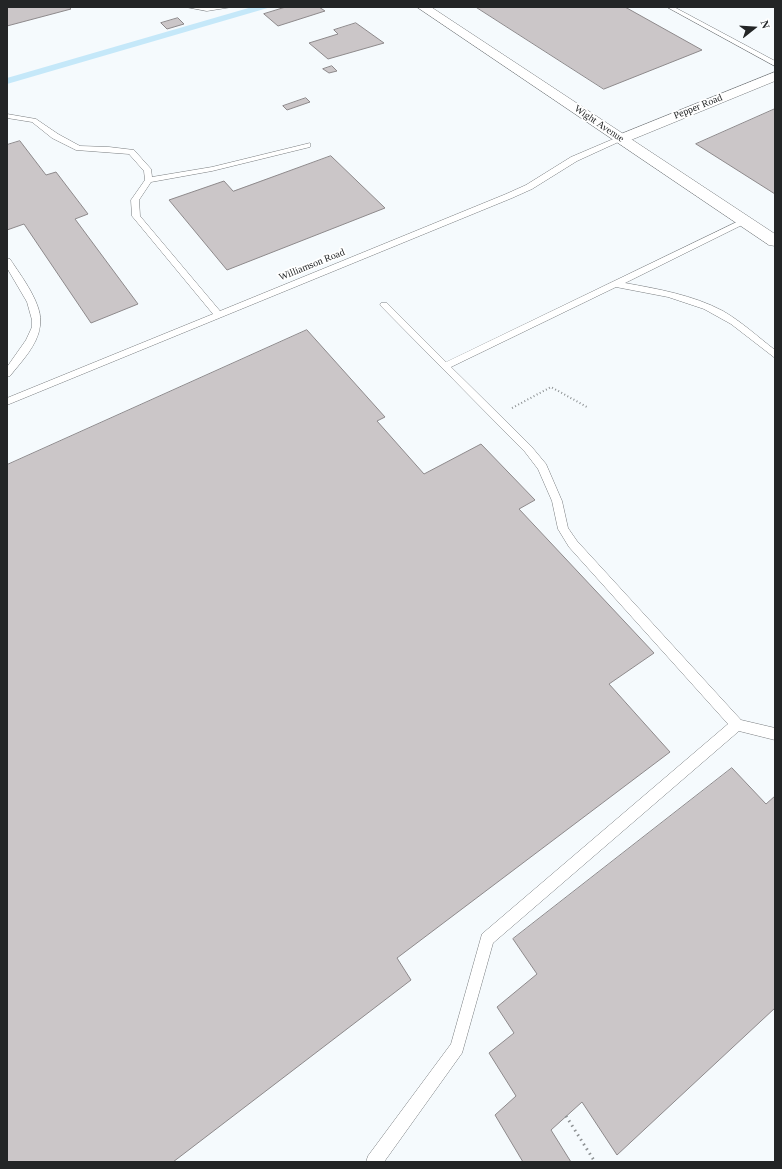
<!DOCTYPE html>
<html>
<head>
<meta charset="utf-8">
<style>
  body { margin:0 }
  #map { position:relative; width:782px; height:1169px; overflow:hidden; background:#f5fafd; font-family:"Times New Roman",serif }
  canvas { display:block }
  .frame { position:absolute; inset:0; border:8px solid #232526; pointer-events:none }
  .north { position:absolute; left:734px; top:8px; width:40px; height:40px; -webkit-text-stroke:3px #fff; paint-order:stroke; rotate:73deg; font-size:11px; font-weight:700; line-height:16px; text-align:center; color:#232526 }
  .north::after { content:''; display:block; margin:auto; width:14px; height:18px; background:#232526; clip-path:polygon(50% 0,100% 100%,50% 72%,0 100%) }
</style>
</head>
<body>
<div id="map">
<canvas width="782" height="1169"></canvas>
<div class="frame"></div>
<div class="north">N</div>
</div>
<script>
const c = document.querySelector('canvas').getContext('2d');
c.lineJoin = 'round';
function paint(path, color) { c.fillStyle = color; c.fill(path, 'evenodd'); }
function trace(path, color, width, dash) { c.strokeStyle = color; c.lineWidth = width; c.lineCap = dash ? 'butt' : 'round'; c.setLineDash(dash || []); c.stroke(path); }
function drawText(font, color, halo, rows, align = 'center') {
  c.font = font + ' "Times New Roman",serif'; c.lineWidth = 3.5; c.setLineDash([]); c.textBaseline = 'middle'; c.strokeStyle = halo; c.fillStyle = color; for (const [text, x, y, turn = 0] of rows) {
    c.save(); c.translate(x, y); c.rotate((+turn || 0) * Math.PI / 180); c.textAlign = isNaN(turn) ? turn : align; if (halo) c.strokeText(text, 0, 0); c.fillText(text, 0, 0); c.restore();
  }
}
const green = new Path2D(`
  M252,7H271L7,84V78Z`);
const building = new Path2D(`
  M7,7H69L71,9L7,26Z
  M286,7H319L325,11L278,26L264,14Z
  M476,7H625L702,50L604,89Z
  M178,18L184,24L167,29L161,23Z
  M356,23L384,43L328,59L309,43L338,34L334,30Z
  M332,66L337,71L329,73L323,69Z
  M306,98L310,102L287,110L283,106Z
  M775,109V194L696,144Z
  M20,141L46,175L56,172L88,214L75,219L138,304L91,323L24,224L7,230V145Z
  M331,156L385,208L227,270L169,200L224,181L233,191Z
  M307,330L385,417L377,421L424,474L481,444L535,500L519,509L654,653L609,684L670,752L397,958L411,980L173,1162H7V465Z
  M732,768L766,804L775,796V1008L617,1155L582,1102L551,1130L571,1162H523L495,1115L516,1096L489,1053L514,1033L497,1007L537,974L513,939Z`);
const pathFar1 = new Path2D(`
  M512,408L551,387L587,407`);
const path = new Path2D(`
  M566,1116L595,1162`);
const service = new Path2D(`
  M186,7H232L207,11Z
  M667,7H674L775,61V66Z
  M7,114L36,119L58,134L80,146L109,147L134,150L151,169L152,177L212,167L310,143V147L212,171L151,182L139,200L140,216L220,311L506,194L526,185L571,157L618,137L625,139L577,161L532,189L512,198L7,405V398L213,314L132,216L131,200L145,180L144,171L129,154L76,150L52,138L32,122L7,118Z
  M743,219L750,221L625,283C658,289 693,295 723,311C742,322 758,337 775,350V358L731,324L704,309L668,297L616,287L451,367L531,446L546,464L562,501L568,528L577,541L741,720L775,728V740L739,731L493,943L462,1053L384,1162H366L368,1156L451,1044L482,934L728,724L569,547L558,529L552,501L538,469L525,452L380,305L381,303H387L446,362Z
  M7,258L10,259C21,276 44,305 40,326C38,345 21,362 10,376L7,377V367L26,340L32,327V320L27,302L7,268Z`);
const minor = new Path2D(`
  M775,72V81L626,142H616L614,139L616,136Z`);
const tertiary = new Path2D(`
  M417,7H431L775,234V246L769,245Z`);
const farStreetnames = [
  ["Pepper Road",698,107,-22],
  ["Wight Avenue",599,124,34],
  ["Williamson Road",312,265,-22]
];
paint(green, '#c5e8f9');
paint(building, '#cbc6c8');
trace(building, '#8d898b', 1);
trace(service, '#787c7f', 1);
trace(minor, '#787c7f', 1);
trace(tertiary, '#787c7f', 1);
trace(pathFar1, '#8d9193', 2, [1, 2.5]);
trace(path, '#8d9193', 3, [1.5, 4]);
paint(service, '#fff');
paint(minor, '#fff');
paint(tertiary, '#fff');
drawText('10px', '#232526', '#fff', farStreetnames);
</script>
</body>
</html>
